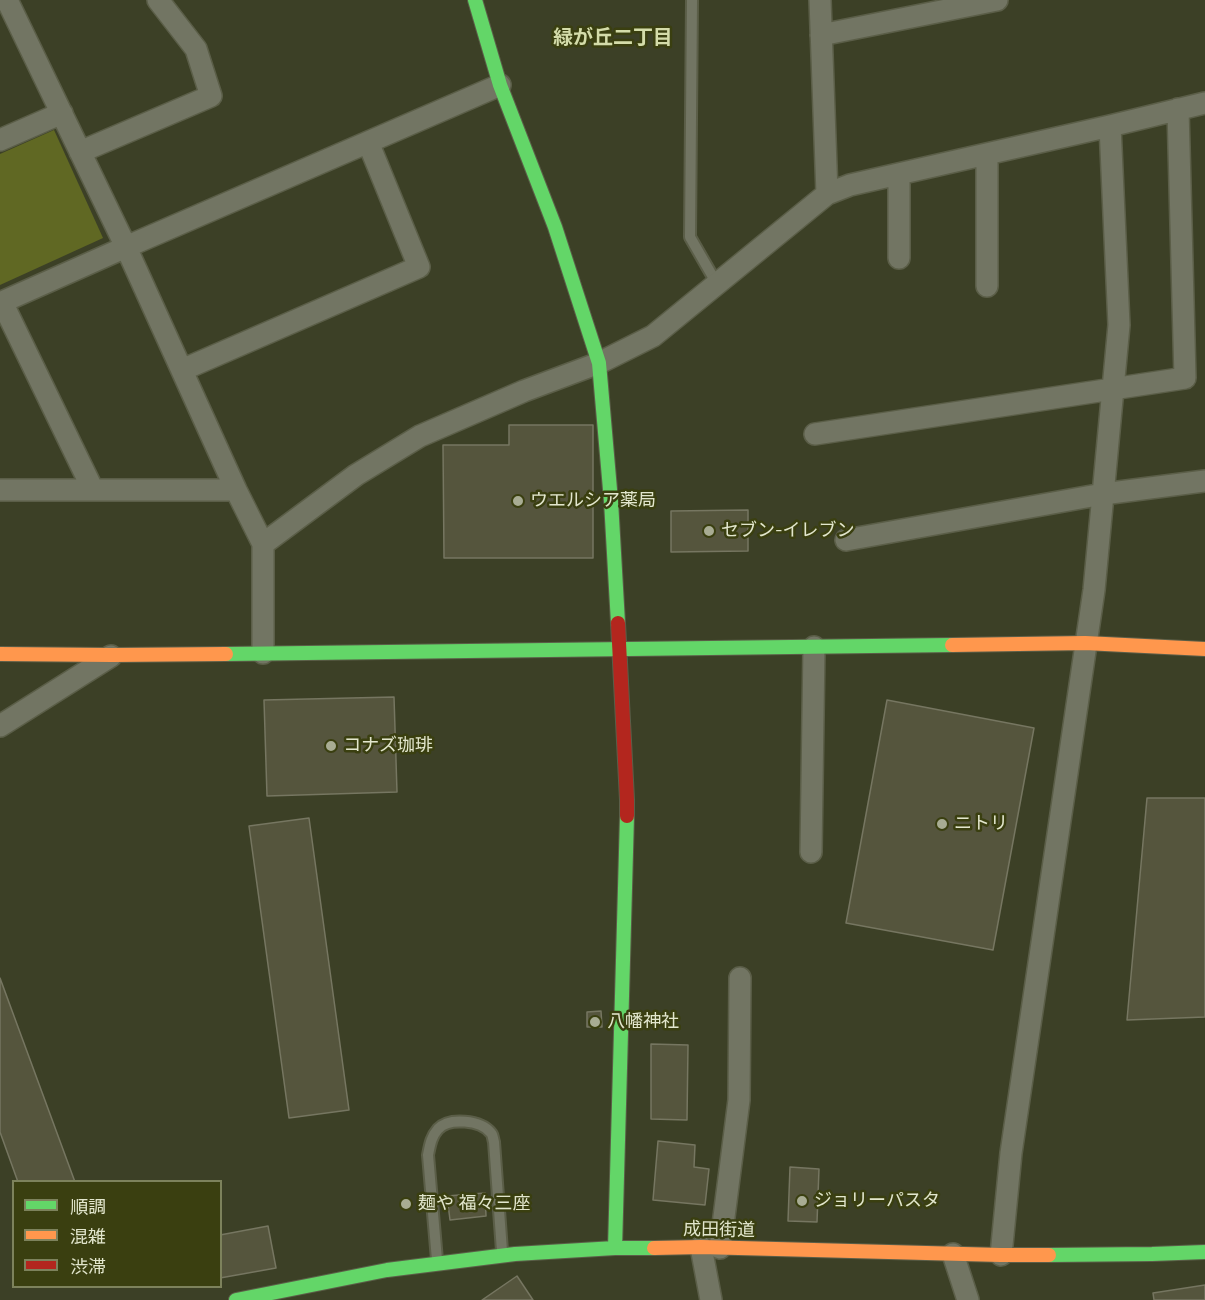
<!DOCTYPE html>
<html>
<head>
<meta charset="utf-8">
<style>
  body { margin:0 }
  #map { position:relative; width:1205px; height:1300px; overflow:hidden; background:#3c4026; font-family:Raleway,"Noto Sans JP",sans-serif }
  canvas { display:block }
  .legend { position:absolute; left:12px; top:1180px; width:210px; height:108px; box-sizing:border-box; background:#3a3f10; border:2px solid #7d825c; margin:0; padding:8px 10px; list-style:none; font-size:18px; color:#e2e6cd }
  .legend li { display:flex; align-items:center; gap:12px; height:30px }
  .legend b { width:30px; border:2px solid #7d825c }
</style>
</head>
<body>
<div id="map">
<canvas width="1205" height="1300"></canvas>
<ul class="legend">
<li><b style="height:8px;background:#63d668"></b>順調</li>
<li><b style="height:8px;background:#ff974d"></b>混雑</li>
<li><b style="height:8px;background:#b3261e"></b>渋滞</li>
</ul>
</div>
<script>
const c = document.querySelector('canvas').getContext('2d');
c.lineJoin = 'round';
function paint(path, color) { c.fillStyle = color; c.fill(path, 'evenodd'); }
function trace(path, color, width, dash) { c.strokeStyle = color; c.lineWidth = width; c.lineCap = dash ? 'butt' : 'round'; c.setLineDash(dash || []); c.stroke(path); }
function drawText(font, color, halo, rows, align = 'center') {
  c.font = font + ' Raleway,"Noto Sans JP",sans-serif'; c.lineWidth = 5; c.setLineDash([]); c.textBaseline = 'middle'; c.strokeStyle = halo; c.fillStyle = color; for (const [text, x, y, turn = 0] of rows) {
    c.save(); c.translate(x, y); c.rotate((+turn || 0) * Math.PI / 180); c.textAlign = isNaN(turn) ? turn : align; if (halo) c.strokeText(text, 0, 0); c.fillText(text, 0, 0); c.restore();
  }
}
const green = new Path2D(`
  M54,130L103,238L0,285V154Z`);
const building = new Path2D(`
  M509,425H593V558H444L443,445H509Z
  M748,510V551L671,552V511Z
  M394,697L397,792L267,796L264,700Z
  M887,700L1034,728L993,950L846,923Z
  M1147,798H1205V1017L1127,1020Z
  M309,818L349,1110L289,1118L249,826Z
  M0,978L75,1182H18L0,1132Z
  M601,1011L602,1027H587V1012Z
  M651,1044L688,1045L687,1120L651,1119Z
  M658,1141L695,1145L694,1167L709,1169L705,1205L653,1200Z
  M790,1167L819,1169L817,1222L788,1221Z
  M485,1193L486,1216L450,1220L447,1196Z
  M268,1226L276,1268L220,1278V1235Z
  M517,1276L533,1300H482Z
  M1205,1285V1300H1154L1153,1293Z`);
const lane = new Path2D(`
  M692,0L690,237L717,284
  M437,1260L428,1155C430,1145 431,1137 438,1129C449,1117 481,1120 491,1133C493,1135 493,1139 494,1142L502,1251`);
const street = new Path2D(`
  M820,0L827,194
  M821,35L997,0
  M0,140L62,113
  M80,152L211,96L196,49L158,0
  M987,154V286
  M899,174V258
  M2,302L93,490
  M0,303L126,247L7,0
  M182,370L419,267L368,142
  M815,434L1185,378L1178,109
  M0,490H236
  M846,540L1103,494L1205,481
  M263,544L356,475L420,436L524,391L599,363L653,336L827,194L850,185L1110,126L1205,103
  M263,653V544L236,490L126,247L500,85
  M0,726L111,656
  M811,852L814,647
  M701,1247L711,1300
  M720,1248L739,1100L740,978
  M953,1254L968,1300
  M1001,1255L1011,1153L1094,590L1119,325L1110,126`);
const fast = new Path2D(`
  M475,0L500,85L555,227L599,363L611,501L618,623
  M226,654L952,645
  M615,1248L627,816
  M1049,1255L1152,1254L1205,1252
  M236,1300L387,1270L515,1254L615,1248H654`);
const slow = new Path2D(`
  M952,645L1085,643L1205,649
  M0,654L112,655L226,654
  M654,1248L701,1247L1001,1255H1049`);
const jam = new Path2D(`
  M618,623L627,800V816`);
const markers = [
  [518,501,6,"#a8ac93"],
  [709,531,6,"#a8ac93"],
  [331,746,6,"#a8ac93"],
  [942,824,6,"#a8ac93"],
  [595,1022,6,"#a8ac93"],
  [802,1201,6,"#a8ac93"],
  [406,1204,6,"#a8ac93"]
];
const poiNames = [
  ["ウエルシア薬局",530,501],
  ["セブン-イレブン",721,531],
  ["コナズ珈琲",343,746],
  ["ニトリ",954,824],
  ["八幡神社",607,1022],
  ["ジョリーパスタ",814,1201],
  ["麺や 福々三座",418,1204]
];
const streetNames = [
  ["成田街道",719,1230,1]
];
const neighbourhoodNames = [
  ["緑が丘二丁目",613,38]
];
paint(green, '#606823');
paint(building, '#55553d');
trace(building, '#767661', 1.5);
trace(lane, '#5b5e48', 14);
trace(street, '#5b5e48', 24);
trace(fast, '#5b5e48', 16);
trace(slow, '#5b5e48', 16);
trace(jam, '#5b5e48', 16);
trace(lane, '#727563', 10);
trace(street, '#727563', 21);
trace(fast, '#63d668', 14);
trace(slow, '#ff974d', 14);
trace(jam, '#b3261e', 14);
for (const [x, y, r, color] of markers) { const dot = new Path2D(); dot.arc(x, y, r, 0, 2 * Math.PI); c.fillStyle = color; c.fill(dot); trace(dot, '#3a3f10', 2); }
drawText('18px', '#e2e6cd', '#3a3f10', poiNames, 'left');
drawText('18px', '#e2e6cd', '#3a3f10', streetNames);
drawText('bold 20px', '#d4dcaa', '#3a3f10', neighbourhoodNames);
</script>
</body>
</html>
